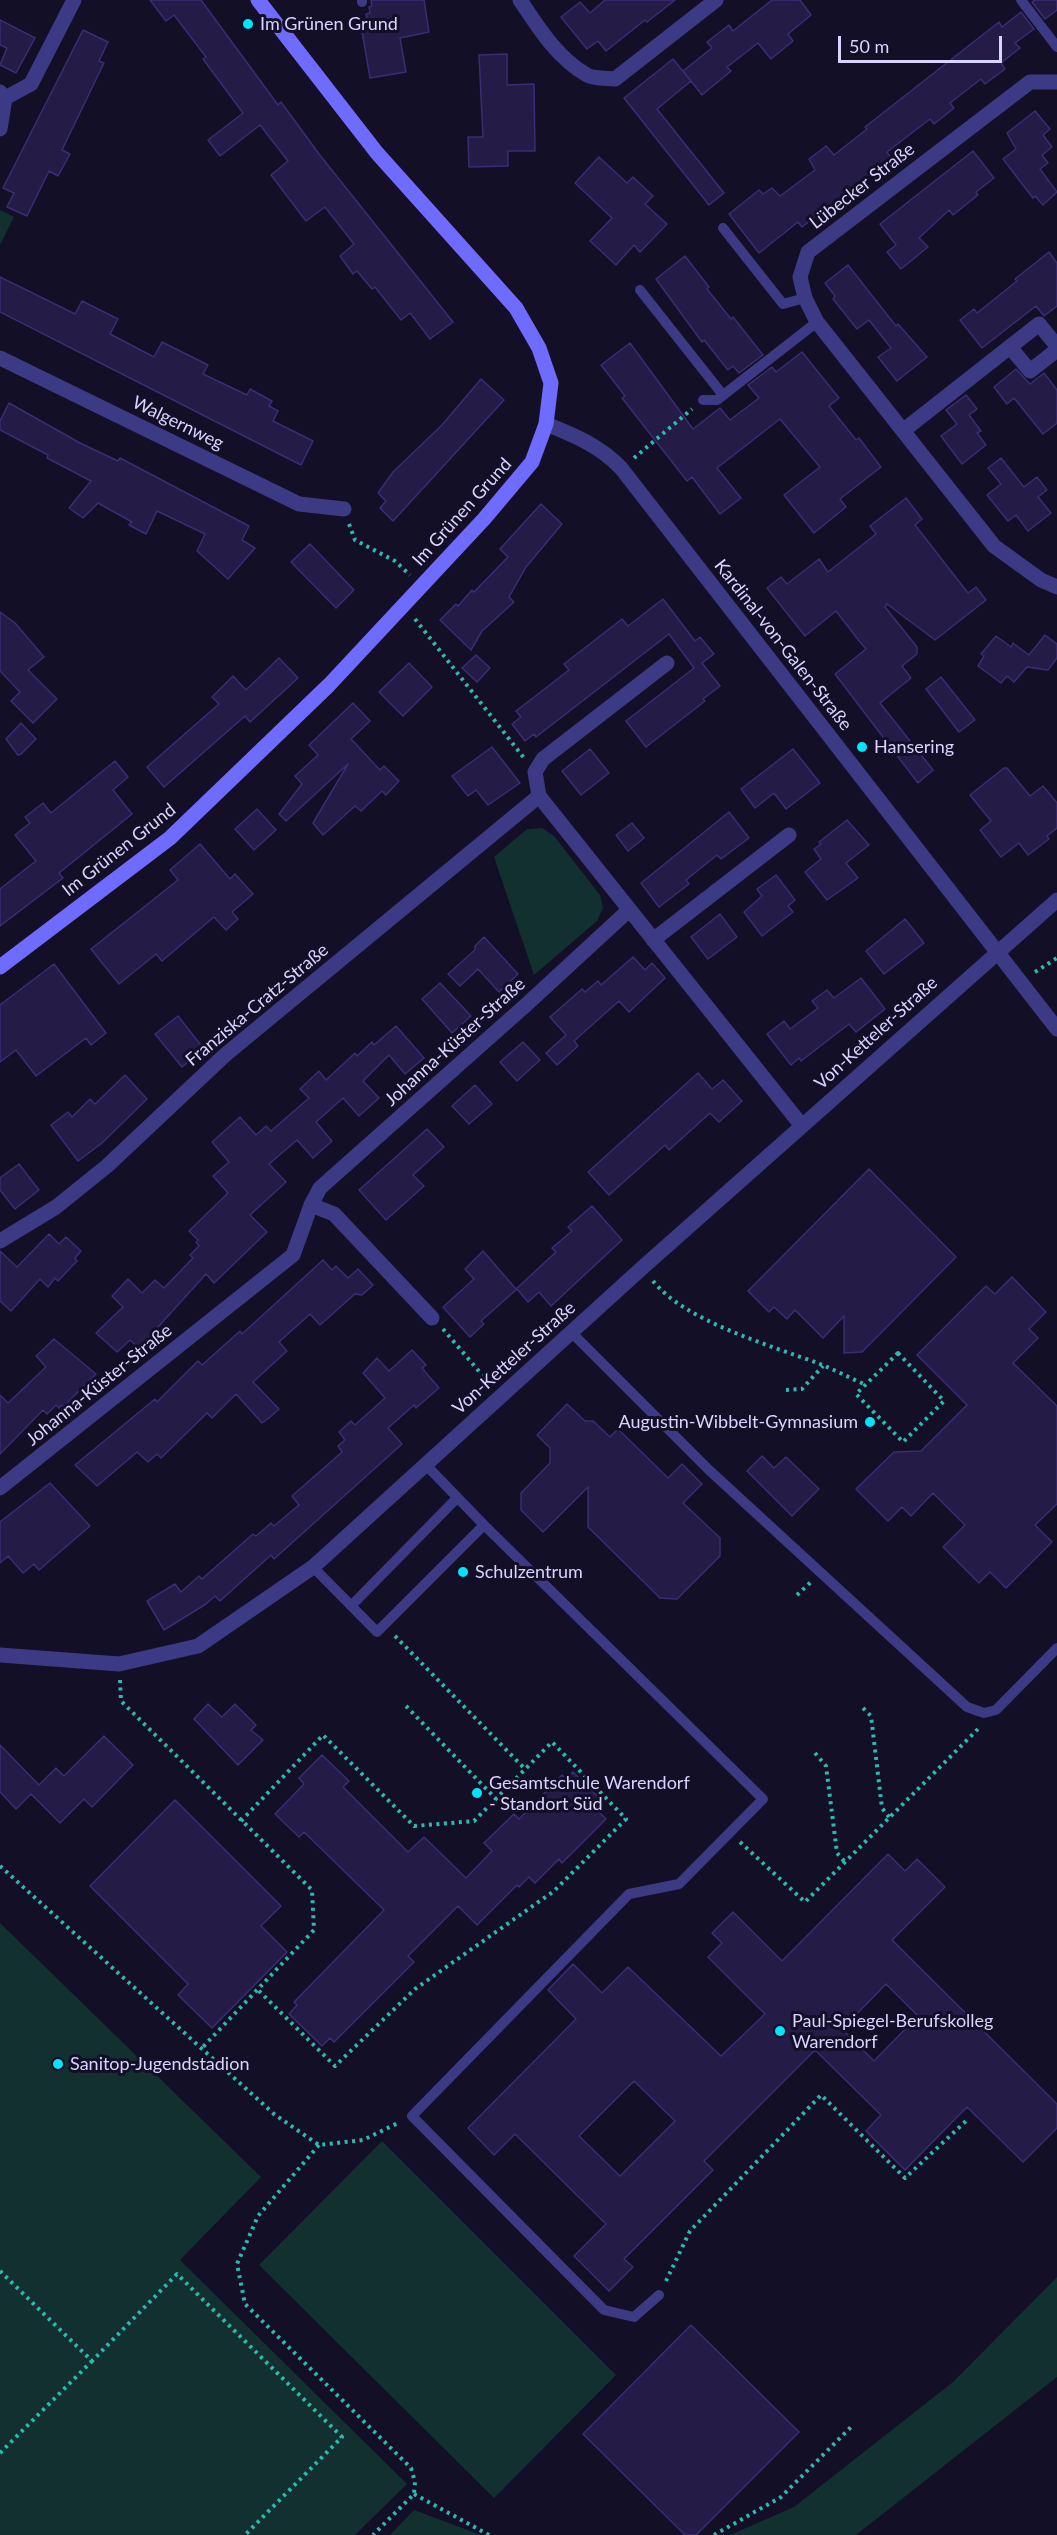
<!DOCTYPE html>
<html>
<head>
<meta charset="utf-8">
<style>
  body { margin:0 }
  #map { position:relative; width:1057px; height:2535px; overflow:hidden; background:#130f26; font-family:Lato,sans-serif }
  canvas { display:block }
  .scale { position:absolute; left:838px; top:36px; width:164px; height:27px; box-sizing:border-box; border:3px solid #d9d4ff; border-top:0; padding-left:8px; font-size:18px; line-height:21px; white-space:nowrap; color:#d9d4ff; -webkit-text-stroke:4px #130f26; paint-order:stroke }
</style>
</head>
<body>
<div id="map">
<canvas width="1057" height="2535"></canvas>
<div class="scale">50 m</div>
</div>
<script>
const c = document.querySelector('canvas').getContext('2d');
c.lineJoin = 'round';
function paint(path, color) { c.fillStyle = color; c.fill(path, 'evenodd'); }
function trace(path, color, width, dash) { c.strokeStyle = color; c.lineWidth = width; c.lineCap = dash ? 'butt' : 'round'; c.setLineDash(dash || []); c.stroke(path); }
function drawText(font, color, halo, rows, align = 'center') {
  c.font = font + ' Lato,sans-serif'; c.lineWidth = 6; c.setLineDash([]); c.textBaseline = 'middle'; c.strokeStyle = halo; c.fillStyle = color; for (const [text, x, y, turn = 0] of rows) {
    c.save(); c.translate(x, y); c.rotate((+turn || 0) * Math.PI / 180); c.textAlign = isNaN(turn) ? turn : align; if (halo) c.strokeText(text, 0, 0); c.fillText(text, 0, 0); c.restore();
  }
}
const green = new Path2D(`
  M0,210L14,217L0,245Z
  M542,828L554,836L600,895L603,908L597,921L534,975L494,857L527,829Z
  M0,1923L261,2177L180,2260L407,2484L355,2535H0Z
  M382,2141L616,2375L494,2498L259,2265Z
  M1057,2277V2377L856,2535H730L794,2507L953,2382Z
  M414,2510L481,2535H390Z`);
const building = new Path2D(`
  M150,0H201L278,105L281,102L319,154L453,322L430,339L410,313L401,320L375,287L372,289L357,271L353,274L340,256L354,244L325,207L306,221L271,175L288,161L260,125L220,156L208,140L243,113L203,59L206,57L174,15L166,21Z
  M371,0H424L429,32L400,38L406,72L370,78L362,31L369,30L366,14L370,13L369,7L372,6Z
  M605,0H675L647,22L645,20L606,51L598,41L587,49L561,17L580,2L590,13Z
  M772,0H800L811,15L788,34L793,41L771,59L758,43L727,67L731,71L702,95L683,71L712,48L707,42L729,25L733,31Z
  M1035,0H1057V10L1045,19L1032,2Z
  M1021,12L1034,29L1015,43L1020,48L1001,63L1005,69L985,84L981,79L950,103L954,108L934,124L930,119L887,152L891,158L802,227L798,222L759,253L729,214L759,190L763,194L772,188L780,196L815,170L809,159L817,153L826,146L834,155L867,129L865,127L999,22L1002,27Z
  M0,20L35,38L16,73L0,65L7,48L0,45Z
  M83,30L108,42L99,61L104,63L62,150L70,154L58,176L49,171L27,216L7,207L14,193L3,188Z
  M507,54V85L534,84L535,151H508V166L469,167L468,137H483L479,55Z
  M673,59L691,81L657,109L724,193L709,205L624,98Z
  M1035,111L1050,129L1043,135L1052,147L1042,155L1048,163L1040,169L1057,192L1043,205L1035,196L1033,198L1003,159L1016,149L1007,133Z
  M973,151L994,178L976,192L978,195L953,215L949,210L919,238L928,247L901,269L887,252L896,245L880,224Z
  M599,157L627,183L633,177L653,196L645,204L667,224L640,252L634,245L616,265L590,241L612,218L575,183Z
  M1049,252L1057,263V306L1044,316L1036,306L982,348L960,320L974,309L977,313L1017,281L1015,279Z
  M685,256L709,287L707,289L731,319L733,317L763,355L739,373L733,366L728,370L704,340L702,342L656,279Z
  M848,265L896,326L898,324L927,357L897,381L878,357L891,348L869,320L857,329L833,299L835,296L825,283Z
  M0,277L75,314L82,301L118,319L110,334L154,357L162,342L208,365L203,374L247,395L250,389L272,401L269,406L278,411L273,421L313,441L301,465L0,312Z
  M630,343L693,429L720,408L730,420L759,398L748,385L772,367L776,372L802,352L839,398L829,406L856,440L859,438L881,467L840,499L846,507L814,533L784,495L820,467L780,419L717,468L741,498L720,514L692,477L687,481L622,398L625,396L601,365Z
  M1016,369L1030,384L1044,373L1057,390V423L1043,434L1014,398L1007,404L994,387Z
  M481,379L504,400L393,521L380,508L386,501L378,493L393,472L442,425Z
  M966,395L977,409L969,415L981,431L977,433L986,445L962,464L941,436L957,424L946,410Z
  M9,403L80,443L118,461L120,458L249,526L242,540L255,548L228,579L197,551L205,534L157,511L146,534L129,525L132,522L98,503L83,518L69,508L91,481L47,458L48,455L0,430V421Z
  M1001,458L1024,487L1037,477L1047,490L1038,497L1051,513L1028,531L1016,515L1008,521L987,495L1001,484L988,468Z
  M906,498L922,519L915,525L968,593L976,587L986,600L935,640L887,604L885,607L917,647V654L902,666L911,678L880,703L933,770L918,783L835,674L866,649L860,642L836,611L805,636L767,588L781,577L787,584L819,559L828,572L876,534L870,526Z
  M541,504L562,524L526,567L509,597L514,602L482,631L471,650L440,620L456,604L458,606L472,590L474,592L508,557L500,549Z
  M310,544L354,590L336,608L291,562Z
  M663,599L695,641L700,637L714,654L702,663L720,686L703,699L705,701L646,747L626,721L694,668L669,634L536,737L534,734L525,741L512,724L521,717L516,711L569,670L564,664L604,633L622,619L628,626Z
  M0,612L15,623L44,657L28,670L57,699L33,723L11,701L20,692L0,671Z
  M1045,635L1057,644V658L1048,670L1027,667L1014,682L1007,676L1001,683L978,666L984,656L981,654L996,636L1011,647L1013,643L1029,655Z
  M476,655L490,668L477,682L462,668Z
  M279,658L298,678L250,722L245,716L164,787L147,767L219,704L212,697L233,676L246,690Z
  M409,663L432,687L403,716L379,692Z
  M941,677L975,720L959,732L926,689Z
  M353,703L370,721L351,739L380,770L384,766L399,781L386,795L382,791L361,811L355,806L323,835L313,823L348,764L286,821L279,814L302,784L295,776L318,755L309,745Z
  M21,723L36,739L21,754L18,755L6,739Z
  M492,747L520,783L488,805L476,790L468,796L452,776Z
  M590,749L609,773L581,795L562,771Z
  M793,749L820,783L786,809L774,793L755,808L741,789Z
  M115,761L128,777L113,790L132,814L59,873L63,878L0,926V889L36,861L15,835L30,823L25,817L43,803L51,813Z
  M1004,768H1007L1030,796L1043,786L1057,803V828L1047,836L1049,839L1028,855L1019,843L1001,857L980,830L991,821L970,795Z
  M257,809L276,830L254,850L235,829Z
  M729,812L749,838L721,859L717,855L686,880L689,884L659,907L641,883Z
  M847,820L869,845L846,863L858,878L827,900L805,872L821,859L814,849L821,844L819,842Z
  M632,823L644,838L628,851L616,835Z
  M200,844L230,879L235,874L253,894L232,912L238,919L226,930L214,917L162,961L156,954L119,984L91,949L178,880L170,870Z
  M776,875L795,900L788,906L793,912L762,936L744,912L762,896L757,889Z
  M720,914L737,937L708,959L691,937Z
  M905,919L924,943L884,974L866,951Z
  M484,937L518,974L499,992L478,969L460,986L448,974L475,950V946Z
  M633,957L645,970L652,963L665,978L629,1012L619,1001L574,1041L578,1046L557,1065L546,1053L566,1035L550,1017L582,989L585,992L598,981L601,985Z
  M54,964L106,1033L91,1045L86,1038L36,1076L16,1050L0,1062V1005Z
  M861,978L885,1009L856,1032L849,1024L801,1061L799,1058L791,1065L767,1034L784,1021L790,1029L818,1008L812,1001L827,990L834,998Z
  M440,983L471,1016L452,1033L422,999Z
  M178,1016L204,1049L182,1067L155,1034Z
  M396,1026L424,1058L405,1074L389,1055L363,1081L379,1098L359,1116L343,1098L316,1122L332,1141L313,1158L297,1140L269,1164L286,1182L250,1215L267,1232L214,1283L206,1274L139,1348L130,1340L117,1352L96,1333L123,1307L112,1296L128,1279L142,1293L155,1280L164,1288L193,1258L190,1255L199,1246L196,1242L198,1240L189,1231L228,1193L213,1176L229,1162L212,1142L240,1117L256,1135L266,1126L271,1131L309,1098L300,1089L319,1071L326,1080L355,1053L357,1056L372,1042L374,1045Z
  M523,1042L540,1060L517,1081L500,1062Z
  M698,1073L712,1089L723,1080L742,1101L719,1122L710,1113L669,1150L665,1145L609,1195L588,1172Z
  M125,1075L147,1099L102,1143L78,1161L51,1125L68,1112L72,1117L90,1099L95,1104Z
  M475,1085L492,1104L469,1124L452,1106Z
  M427,1129L444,1147L413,1175L424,1186L386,1220L359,1190Z
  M19,1164L39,1190L15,1209L0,1190V1178Z
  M869,1169L956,1257L862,1352L844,1353V1316L823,1338L795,1310L787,1319L774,1307L769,1312L748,1291Z
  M592,1206L622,1240L551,1306L539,1292L528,1302L517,1289L481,1321L484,1324L470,1337L443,1307L474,1279L465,1269L483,1251L516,1289L556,1252L552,1248L572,1231L568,1227Z
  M49,1234L59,1244L66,1237L81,1251L75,1258L77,1261L58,1281L55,1278L48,1287L40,1279L11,1311L0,1301V1251L17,1267Z
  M323,1260L332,1270L336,1266L348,1278L358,1269L373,1285L362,1295L355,1294L320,1325L310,1314L279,1342L287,1351L253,1382L279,1409L269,1418L262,1423L236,1394L212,1418L207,1413L161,1458L157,1454L148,1462L137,1452L97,1486L75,1465L155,1399L157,1402L198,1361L202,1365L240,1331L242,1334Z
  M1012,1277L1046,1312L1029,1329L1038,1338L1013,1363L1057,1406V1504L1035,1525L1052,1542L1006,1588L990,1572L979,1583L943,1547L965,1525L933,1493L911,1516L902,1507L888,1521L856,1489L894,1452L921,1451L967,1405L917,1355L986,1286L995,1294Z
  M54,1339L96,1374L63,1407L61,1405L59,1408L56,1405L47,1414L43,1410L0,1454V1395L8,1403L46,1367L36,1356Z
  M412,1350L426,1365L422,1368L439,1388L416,1408L414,1405L388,1428L402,1444L274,1559L271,1555L220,1601L215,1596L206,1604L164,1630L147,1601L175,1584L181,1592L199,1576L202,1579L253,1534L256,1536L271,1523L274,1526L299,1505L292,1496L342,1452L338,1446L345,1440L339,1432L351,1421L355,1425L385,1398L363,1373L377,1358L389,1371Z
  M567,1404L585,1421H593L610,1437L618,1429L668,1478L682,1464L702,1484L683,1503L720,1538V1556L677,1599L660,1598L588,1527V1487L543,1532L521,1510V1493L550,1463V1448L537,1435Z
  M762,1456L774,1468L786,1457L819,1489L792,1516L747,1471Z
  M50,1483L90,1526L39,1570L34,1564L23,1573L8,1556L0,1563V1522Z
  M208,1704L222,1717L235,1704L256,1725L251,1730L263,1740L238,1765L194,1719Z
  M104,1736L133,1765L92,1807L84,1799L60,1823L31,1794L16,1809L0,1792V1745L39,1785L56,1768L64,1776Z
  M322,1755L349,1781L343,1787L408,1852L424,1837L466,1878L492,1851L484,1843L514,1814L519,1819L562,1775L566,1779L573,1772L599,1798L592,1805L606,1819L562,1863L559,1859L535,1883L529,1877L519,1887L517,1885L477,1925L458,1906L408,1956L414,1962L334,2042L330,2038L322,2046L289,2014L297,2005L294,2002L384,1910L304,1832L299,1837L275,1814L304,1784L299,1778Z
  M175,1800L281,1906L261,1926L287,1952L212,2028L178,1995L188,1984L90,1886Z
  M888,1854L905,1871L917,1859L945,1887L892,1940L1057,2104V2128L1023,2162L967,2107L905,2170L866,2131L881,2115L815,2050L704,2161L713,2170L624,2259L633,2267L609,2291L574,2256L606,2224L515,2134L494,2155L468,2128L576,2019L548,1990L573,1964L602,1993L628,1967L721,2056L765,2014L708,1957L722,1943L712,1933L733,1912L782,1961ZM886,1984L918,2016L874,2061L842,2029ZM634,2081L675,2121L620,2176L579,2136Z
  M691,2325L799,2432L696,2535H685L583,2434Z`);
const path = new Path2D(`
  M634,458L692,409
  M349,524L355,540L395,561L410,575
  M415,619L524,758
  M1035,972L1057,958
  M653,1281C686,1322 770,1345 820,1364C835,1370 850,1378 866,1385
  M443,1329L489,1383
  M898,1353L944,1401L903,1442L856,1394Z
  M786,1390L802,1389L823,1366
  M797,1595L811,1582
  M395,1636L525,1769
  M120,1680L121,1701L312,1890L314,1930L202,2048
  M406,1706L496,1799
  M863,1708L871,1716L882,1808L889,1817
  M815,1753L826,1766L837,1853L845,1862
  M241,1821L323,1735L414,1826L474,1821L552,1742L626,1819L554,1891L415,1989L335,2066L257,1989
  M740,1842L805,1902L979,1728
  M0,1866L274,2114L319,2145L363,2140L398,2123
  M319,2145L258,2216L237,2264L245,2304L411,2468L415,2482L414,2494L373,2535
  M0,2271L92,2361L177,2274L342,2437L245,2535
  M666,2281L690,2231L821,2095L905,2178L966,2121
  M0,2453L92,2361
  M414,2494L489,2535
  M714,2535L781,2497L851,2427`);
const lane = new Path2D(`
  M362,0V2
  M1021,0L1057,47
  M723,228L783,304L805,298
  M640,290L723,395
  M703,400H717L817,322
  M572,1333L709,1470L967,1707L984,1713L996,1710L1057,1648
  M425,1464L484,1525L763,1799L679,1884L629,1894L412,2116L604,2310L634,2317L659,2295
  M313,1567L377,1632L484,1525
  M351,1606L457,1498`);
const street = new Path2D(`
  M520,0C538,27 557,58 587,75C594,79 607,78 615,79L716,0
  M1057,82H1030L808,252L800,277L805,298L817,322L994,546L1041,580L1057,587
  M5,98L31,84L74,0
  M0,129L5,98L0,92
  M1010,347L1030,371L1057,350
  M0,358L299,504L344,509
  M546,424C574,435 600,446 621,468L1057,1029
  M904,430L1039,324L1057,346
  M667,663L543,759L535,772L539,796L802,1126
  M653,940L789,835
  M311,1205L334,1214L432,1318
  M0,1241L56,1207L107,1166L225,1055L539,796
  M0,1488L293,1255L311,1205L320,1188L527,1004L629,910
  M0,1655L119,1664L198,1646L313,1567L642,1268L1057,900`);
const secondary = new Path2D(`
  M0,967L170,838L329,685L484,519L532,462L546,424L551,383L539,348L516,308L377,153L258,0`);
const markers = [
  [248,24,6,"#00e5ff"],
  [862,747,6,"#00e5ff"],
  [870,1422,6,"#00e5ff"],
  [463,1572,6,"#00e5ff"],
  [477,1793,6,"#00e5ff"],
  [780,2031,6,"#00e5ff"],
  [58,2064,6,"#00e5ff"]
];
const poiNames = [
  ["Im Grünen Grund",260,24],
  ["Hansering",874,747],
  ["Augustin-Wibbelt-Gymnasium",858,1422,"right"],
  ["Schulzentrum",475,1572],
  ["Gesamtschule Warendorf",489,1783],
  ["- Standort Süd",489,1804],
  ["Paul-Spiegel-Berufskolleg",792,2021],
  ["Warendorf",792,2042],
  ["Sanitop-Jugendstadion",70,2064]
];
const streetNames = [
  ["Lübecker Straße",862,186,-38],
  ["Walgernweg",178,423,26],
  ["Im Grünen Grund",462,512,-48],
  ["Kardinal-von-Galen-Straße",783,645,52],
  ["Im Grünen Grund",119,850,-38],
  ["Franziska-Cratz-Straße",257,1005,-40],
  ["Von-Ketteler-Straße",876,1033,-42],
  ["Johanna-Küster-Straße",455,1042,-42],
  ["Von-Ketteler-Straße",514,1358,-42],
  ["Johanna-Küster-Straße",99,1385,-39]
];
paint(green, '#12302f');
paint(building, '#241b47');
trace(building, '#3b2d73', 1.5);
trace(path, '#2fb8b0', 4, [3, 4.5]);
trace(lane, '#3d3a85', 10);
trace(street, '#3d3a85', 15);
trace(secondary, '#6f6bff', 15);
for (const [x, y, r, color] of markers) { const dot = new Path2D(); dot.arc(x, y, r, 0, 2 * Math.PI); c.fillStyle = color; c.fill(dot); trace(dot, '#130f26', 2); }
drawText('18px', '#d9d4ff', '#130f26', poiNames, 'left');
drawText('18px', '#d9d4ff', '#130f26', streetNames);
</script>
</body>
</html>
